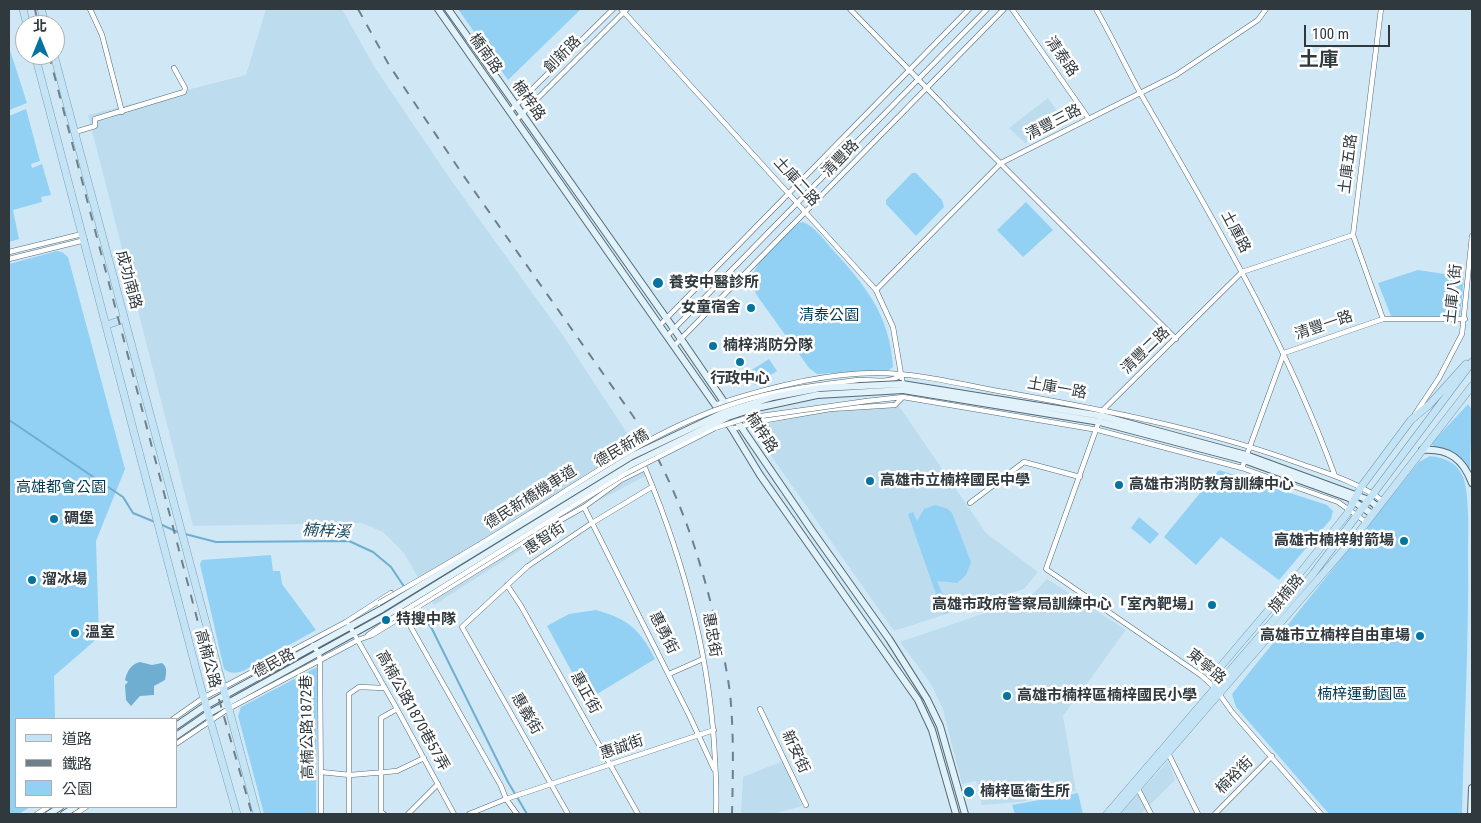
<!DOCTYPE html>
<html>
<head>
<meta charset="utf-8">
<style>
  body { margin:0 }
  #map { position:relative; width:1481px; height:823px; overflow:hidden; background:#d0e8f5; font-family:"Roboto Condensed","Noto Sans TC",sans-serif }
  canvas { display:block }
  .frame { position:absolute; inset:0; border:10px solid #2f393e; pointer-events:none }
  .legend { position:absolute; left:15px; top:718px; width:162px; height:90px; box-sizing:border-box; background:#fff; border:1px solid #acb0b2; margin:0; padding:6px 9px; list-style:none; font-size:15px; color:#2f393e }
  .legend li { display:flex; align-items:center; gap:10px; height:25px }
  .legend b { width:25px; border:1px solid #acb0b2 }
  .north { position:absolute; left:15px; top:15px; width:50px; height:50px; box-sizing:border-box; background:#fff; border:1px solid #acb0b2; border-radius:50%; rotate:0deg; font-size:14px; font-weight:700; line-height:20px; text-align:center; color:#2f393e }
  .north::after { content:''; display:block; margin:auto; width:18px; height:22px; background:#03749f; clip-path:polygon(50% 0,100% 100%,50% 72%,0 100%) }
  .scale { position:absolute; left:1304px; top:25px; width:86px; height:22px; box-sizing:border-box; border:2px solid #2f393e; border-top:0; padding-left:6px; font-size:15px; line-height:18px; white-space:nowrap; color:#2f393e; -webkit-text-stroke:4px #fff; paint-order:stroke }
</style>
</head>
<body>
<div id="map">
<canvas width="1481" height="823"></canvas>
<div class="frame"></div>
<ul class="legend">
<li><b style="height:6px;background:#c4e4f6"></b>道路</li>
<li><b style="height:6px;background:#708088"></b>鐵路</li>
<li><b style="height:14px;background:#92d1f3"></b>公園</li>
</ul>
<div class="north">北</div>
<div class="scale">100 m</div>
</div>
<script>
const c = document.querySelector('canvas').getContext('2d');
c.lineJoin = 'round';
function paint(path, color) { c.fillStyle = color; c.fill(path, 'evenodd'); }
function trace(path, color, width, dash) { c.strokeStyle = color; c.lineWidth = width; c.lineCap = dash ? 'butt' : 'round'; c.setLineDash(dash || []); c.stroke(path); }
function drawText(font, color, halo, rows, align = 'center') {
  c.font = font + ' "Roboto Condensed","Noto Sans TC",sans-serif'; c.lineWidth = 5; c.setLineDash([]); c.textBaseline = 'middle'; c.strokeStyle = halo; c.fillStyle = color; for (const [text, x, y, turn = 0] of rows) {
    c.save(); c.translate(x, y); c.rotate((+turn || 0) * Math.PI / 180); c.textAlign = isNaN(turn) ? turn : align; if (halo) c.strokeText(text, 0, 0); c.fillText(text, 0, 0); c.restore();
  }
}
const built = new Path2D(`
  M266,9H342L375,68L453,183L562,334L627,433L649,474L596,502L434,605L404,553L383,532L362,523L193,526L88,115L246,75Z
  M1048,98L1066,125L1025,143L1009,128Z
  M899,406L986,533L1038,572L1024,589L894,631L753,430L771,423L830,411Z
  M1047,579L1126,630L1063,716L1076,791L1020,802L982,805L976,781L962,784L943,709L931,684L900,642L1029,598Z
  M783,761L802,806L773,814H741L743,777Z
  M1168,761L1175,780L1141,814H1120Z`);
const green = new Path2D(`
  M458,9H581L508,80Z
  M9,47L27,103L9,110Z
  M26,109L40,161L31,164L32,168L42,164L51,195L41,197L42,202L13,210L19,239L9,242V116Z
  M912,173H916L942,200L944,207L916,236L886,204V200Z
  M1026,202L1053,230L1023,257L997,230Z
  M803,222C815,227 824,240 832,249C865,285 890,315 893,367L889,370L817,374L809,368L758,297C755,292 752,286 752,279C755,259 785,236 799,223Z
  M57,251L62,252L68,257L125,469L96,541L99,637L54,676L55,719H16V807H30L19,814H9V264Z
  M1418,270L1464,277L1460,317L1391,316L1378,283Z
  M769,359L777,371L755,385L747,373Z
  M1468,404L1472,410L1470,472L1454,452L1435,447L1431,444Z
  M1430,456C1445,458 1457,462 1463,477C1470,496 1468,536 1468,557C1469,642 1464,729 1462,814H1329L1236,707L1232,694L1419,462Z
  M1219,470L1327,505L1333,511L1331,519L1279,580L1221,537L1196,565L1164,537Z
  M935,505L948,509L952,513L971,562L966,575L957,583L937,581L950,612L943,614L908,514L913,512L917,521L924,509Z
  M1139,517L1159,534L1150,544L1131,528Z
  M271,555L273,571H280L282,584L316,630L243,671C236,673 230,674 224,669L200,564L202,560Z
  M596,610C628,619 640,629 655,659L587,700L547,626L569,614Z
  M317,667L316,814H264L238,716L241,707Z
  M1078,793L1083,814H1015L1012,805Z`);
const water = new Path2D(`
  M140,662L152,665L162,663C168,667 166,674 165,680L154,686V695L140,696L131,706L126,700L125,685L128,682L125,680C127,671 131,664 140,662Z`);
const stream = new Path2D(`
  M9,420L123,497L133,513L155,522
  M162,525L180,533
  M185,534L216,542L349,541L373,552L391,567L405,588
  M418,609L432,629L508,782L527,814`);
const street = new Path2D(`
  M90,9L102,35L122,112
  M621,9L876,290L893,327L903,386
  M850,9L979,142L1176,339
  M1012,9L1089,119
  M1096,9C1112,37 1126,67 1142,96C1213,219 1286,341 1335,476
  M1381,9L1353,235L1383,319
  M510,111L613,9
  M516,120L627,9
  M75,132L95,126V119L184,92L185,88L174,68
  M9,252L82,234
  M9,259L85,240
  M876,290L1001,163L1176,75L1258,20L1266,9
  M659,326L969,9
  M667,336L987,9
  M674,346L1004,9
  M858,380C871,380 892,384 902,374
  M867,401L903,397L1098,430L1242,468L1338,502L1366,522
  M715,405C766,388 823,373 877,373C920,373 963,385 1004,392C1104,410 1205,429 1301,464C1329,474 1359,483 1383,501
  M1415,414L1439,378L1462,334L1472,236
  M732,429L761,421L830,409L895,405L902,398
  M1242,468L1284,353L1383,319H1465
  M970,503L1024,462L1080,477
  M584,507L690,717L714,769
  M507,585L521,606L638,814
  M404,615L501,786L506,799L517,814
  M346,622L391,593L394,598
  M349,625L397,709L454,814
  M368,635L388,621
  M313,645L319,654L320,662L321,814
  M669,674L703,659
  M760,709L806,805
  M173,719L203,698L348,621
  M176,744L228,709L358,640L372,635L541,531L584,507L621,480L645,468C684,561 711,659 715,761C716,779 717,796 716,814
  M1167,751L1198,814
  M321,772L350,775L397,771L424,758
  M1137,787L1151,814
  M37,814L48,807
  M75,814L86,807
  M349,814V694L359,687L384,688
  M384,814L381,812V718L397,709
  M408,814L438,784
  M469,814L506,799L714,730
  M568,814L462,627L528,566L592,523L652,487
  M1215,814L1272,756
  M1321,814L1232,712L1215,688L1202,676L1046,569L1103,410L1242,272L1353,235`);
const secondary = new Path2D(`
  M438,9L732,429L760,475L918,700L932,730L956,814
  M448,9L681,339L813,532L889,639L927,699L940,726L965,814
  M902,384L1102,416L1246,455L1369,500L1378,507
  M903,390L1100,422L1244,460L1349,498L1372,514
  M1422,450C1449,448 1463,459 1472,483
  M176,726L205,706L382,609
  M176,736L208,714L385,616
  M49,814L60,807
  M64,814L75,807
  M1471,814L1472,788`);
const primary = new Path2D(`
  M23,9L27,25
  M41,9L46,25
  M35,55L201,688L237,814
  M54,55L257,814
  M107,325L124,319
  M1215,688L1216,672L1305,567L1347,514L1361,487L1411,420L1429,405L1466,364
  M1107,814L1313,574L1472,362
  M1115,814L1359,532L1472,386`);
const rail = new Path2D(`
  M35,9L38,25
  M358,9L389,65L463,175L633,416C671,474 694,537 711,604C719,633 726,663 730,693C734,733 733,774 732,814
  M49,55L210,668L252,814`);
const streetBridge = new Path2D(`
  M379,603C430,574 480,545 529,514C594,473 662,426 736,403C776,390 817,385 858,380
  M388,621L623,475L715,428L747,418L867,401`);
const secondaryBridge = new Path2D(`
  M382,609L632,456L725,412L773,397L820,388L902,384
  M385,616L632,464L728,417L752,409L817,395L903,390`);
const markers = [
  [658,283,6,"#03749f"],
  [751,308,5,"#03749f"],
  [713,346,5,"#03749f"],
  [740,362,5,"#03749f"],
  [870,481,5,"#03749f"],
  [1119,485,5,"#03749f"],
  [54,519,5,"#03749f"],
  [1404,541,5,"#03749f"],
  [32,580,5,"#03749f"],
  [1212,605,5,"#03749f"],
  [386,620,5,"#03749f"],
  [75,633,5,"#03749f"],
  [1420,636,5,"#03749f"],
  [1007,696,5,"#03749f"],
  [969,792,6,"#03749f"]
];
const streetNames = [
  ["橋南路",485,54,55],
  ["創新路",563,55,-45],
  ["清泰路",1061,57,55],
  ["楠梓路",528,101,55],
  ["清豐三路",1054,123,-27],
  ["清豐路",841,159,-46],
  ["土庫五路",1349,164,-83],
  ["土庫二路",796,182,48],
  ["土庫路",1235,232,62],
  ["成功南路",128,280,75],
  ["土庫八街",1454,294,-84],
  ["清豐一路",1324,326,-19],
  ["清豐二路",1146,351,-44],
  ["土庫一路",1057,389,10],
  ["楠梓路",761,433,57],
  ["德民新橋",622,449,-30],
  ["德民新橋機車道",531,498,-32],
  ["惠智街",545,539,-34],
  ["旗楠路",1287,594,-50],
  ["惠勇街",663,633,63],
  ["惠忠街",711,635,80],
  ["高楠公路",207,659,75],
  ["德民路",274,664,-28],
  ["東寧路",1206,667,40],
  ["惠正街",585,693,61],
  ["高楠公路1870巷57弄",412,711,61],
  ["惠義街",526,714,60],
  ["高楠公路1872巷",308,727,-91],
  ["惠誠街",622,748,-19],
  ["新安街",795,752,65],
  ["楠裕街",1235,776,-45]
];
const poiNames = [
  ["養安中醫診所",669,283],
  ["女童宿舍",741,308,"right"],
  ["楠梓消防分隊",723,346],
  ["行政中心",740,379,"center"],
  ["高雄市立楠梓國民中學",880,481],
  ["高雄市消防教育訓練中心",1129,485],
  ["碉堡",64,519],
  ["高雄市楠梓射箭場",1394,541,"right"],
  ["溜冰場",42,580],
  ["高雄市政府警察局訓練中心「室內靶場」",1202,605,"right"],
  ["特搜中隊",396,620],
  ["溫室",85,633],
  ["高雄市立楠梓自由車場",1410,636,"right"],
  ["高雄市楠梓區楠梓國民小學",1017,696],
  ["楠梓區衛生所",980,792]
];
const parkNames = [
  ["清泰公園",829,316],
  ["高雄都會公園",61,488],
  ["楠梓運動園區",1362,695]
];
const waterNames = [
  ["楠梓溪",326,532,3]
];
const districtNames = [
  ["土庫",1319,61]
];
paint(built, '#bddcee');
paint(green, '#92d1f3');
paint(water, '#6faed0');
trace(stream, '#6faed0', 2);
trace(street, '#556a76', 5.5);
trace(secondary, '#556a76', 8);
trace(primary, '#769cb2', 8);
trace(street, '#fff', 4.5);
trace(secondary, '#e1f2fa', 6);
trace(primary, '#c4e4f6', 7);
trace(rail, '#708088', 2, [9, 9]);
trace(streetBridge, '#556a76', 5.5, []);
trace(secondaryBridge, '#556a76', 8, []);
trace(streetBridge, '#fff', 4.5);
trace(secondaryBridge, '#e1f2fa', 6);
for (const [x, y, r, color] of markers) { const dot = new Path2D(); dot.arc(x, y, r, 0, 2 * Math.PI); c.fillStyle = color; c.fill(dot); trace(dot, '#fff', 2); }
drawText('15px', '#2f393e', '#fff', streetNames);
drawText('bold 15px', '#2f393e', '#fff', poiNames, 'left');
drawText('15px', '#003951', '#fff', parkNames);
drawText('italic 16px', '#164962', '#fff', waterNames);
drawText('bold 20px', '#2f393e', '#fff', districtNames);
</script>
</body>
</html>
